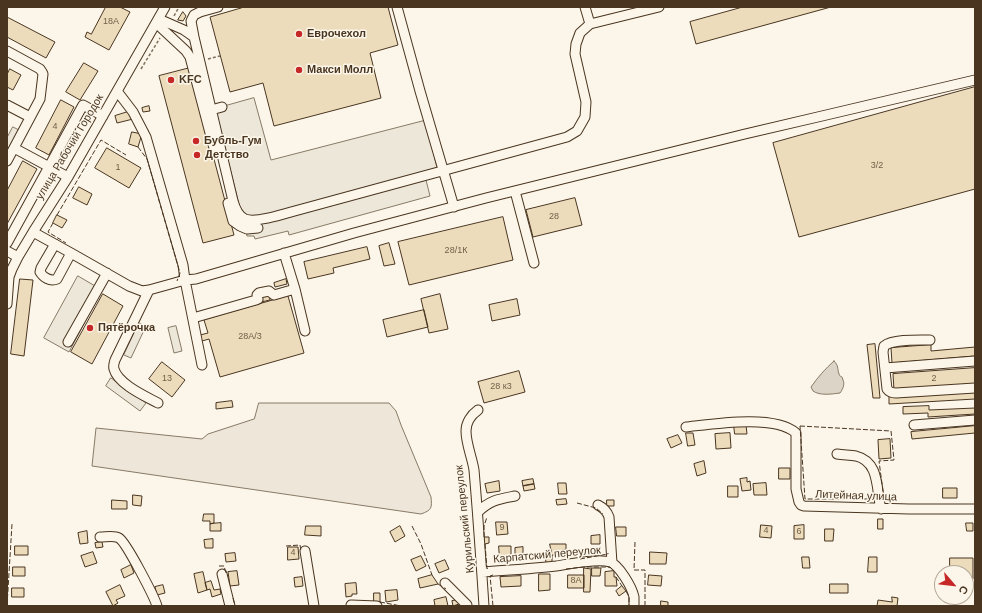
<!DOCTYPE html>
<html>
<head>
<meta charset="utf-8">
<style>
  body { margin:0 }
  #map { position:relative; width:982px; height:613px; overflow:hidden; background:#fbf6e9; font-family:Arial,sans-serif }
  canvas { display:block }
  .frame { position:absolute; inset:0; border:8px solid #4a3520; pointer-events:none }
  .north { position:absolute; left:934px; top:565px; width:40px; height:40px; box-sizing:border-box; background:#fbf6e9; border:1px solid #b4a999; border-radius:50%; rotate:118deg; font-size:11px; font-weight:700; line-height:16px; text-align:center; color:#4a3520 }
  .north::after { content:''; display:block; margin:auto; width:14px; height:18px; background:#c62828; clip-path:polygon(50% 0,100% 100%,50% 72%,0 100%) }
</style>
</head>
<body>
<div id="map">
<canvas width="982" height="613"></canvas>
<div class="frame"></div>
<div class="north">С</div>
</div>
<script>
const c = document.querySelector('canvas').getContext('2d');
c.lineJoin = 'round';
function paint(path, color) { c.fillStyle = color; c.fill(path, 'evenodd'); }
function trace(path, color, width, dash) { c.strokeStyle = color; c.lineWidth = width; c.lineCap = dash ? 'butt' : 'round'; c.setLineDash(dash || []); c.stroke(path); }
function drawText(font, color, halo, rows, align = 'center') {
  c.font = font + ' Arial,sans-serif'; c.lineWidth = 3; c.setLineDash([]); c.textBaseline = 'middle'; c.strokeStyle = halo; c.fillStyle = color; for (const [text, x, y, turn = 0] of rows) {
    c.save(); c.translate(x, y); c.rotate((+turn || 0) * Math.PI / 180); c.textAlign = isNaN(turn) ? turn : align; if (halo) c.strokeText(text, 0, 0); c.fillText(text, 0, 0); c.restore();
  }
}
const green = new Path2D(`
  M259,403H389L396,411L401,425L431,497C432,508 432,510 421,514L92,466L96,428L202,439L208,434L254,419Z`);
const parking = new Path2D(`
  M254,98L271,160L426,120L437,168L426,180L430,196L289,235L288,231L255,239L254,236H247L215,109Z
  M13,127L19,130L7,151V138Z
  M78,276L102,290L69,352L44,338Z
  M139,323L146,326L131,358L124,355Z
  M176,326L182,351L174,353L168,328Z
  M111,378L146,403L140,411L106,386Z`);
const water = new Path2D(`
  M834,361C839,366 837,368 839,374C842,380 841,373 843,380C845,384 843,389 840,393C832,394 820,396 813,391L811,387C818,377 825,369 834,361Z`);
const building = new Path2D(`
  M106,7H120L130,12L109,50L85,37L87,32L91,34Z
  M240,7H388L398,45L370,53L381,98L274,126L263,83L230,92L210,17L241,8Z
  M743,7H831L696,44L690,22Z
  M183,12L186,16L183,21L178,20Z
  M7,17L55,42L46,58L7,37Z
  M84,63L98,71L80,100L66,92Z
  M190,68L234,235L203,243L159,76Z
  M10,69L21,75L13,90L7,87V75Z
  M975,87V189L799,237L773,143Z
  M61,100L74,107L49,155L36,148Z
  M149,106L150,111L143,112L142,108Z
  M131,111L133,119L117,123L115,116Z
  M132,132L142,134L138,147L129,144Z
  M107,148L141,168L129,188L95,168Z
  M23,161L37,169L7,224V191Z
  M79,187L92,194L87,205L73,198Z
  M575,198L582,225L533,237L526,210Z
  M57,215L67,220L62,228L53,223Z
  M503,217L513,260L409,285L398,242Z
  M389,243L395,264L384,266L379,246Z
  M367,247L370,259L333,268L334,273L308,279L304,262Z
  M20,279L33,280L24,356L11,354Z
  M286,279L287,284L275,287L274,283Z
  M269,293L270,300L261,302L260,295Z
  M103,294L123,306L92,364L71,352Z
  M440,294L448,329L429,333L421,299Z
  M288,296L304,353L220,377L209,339L202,341L200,335L208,333L204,320Z
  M517,299L520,315L492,321L489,305Z
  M424,310L428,327L387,337L383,320Z
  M875,344L880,398H873L867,345Z
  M931,345V351L975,347V356L892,363L891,348Z
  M162,362L185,380L172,397L149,379Z
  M975,368V384L894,390L893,374Z
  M519,371L525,392L484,403L478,382Z
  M975,391V399L889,404V396Z
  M232,401L233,407L216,409V403Z
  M929,406V410L975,408V414L928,417V413L903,414V407Z
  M734,425H746L747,434H735Z
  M975,426V433L912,439L911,432Z
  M686,433H693L695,445L688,446Z
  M730,433L731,448L716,449L715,434Z
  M678,435L682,443L671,448L667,439Z
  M890,439L891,458L879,459L878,440Z
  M704,461L706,473L697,476L694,464Z
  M779,468H790V479H779Z
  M747,478V482L750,481L751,490L742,491L740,479Z
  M533,479L534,484L523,486L522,481Z
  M499,481L500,491L487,493L485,484Z
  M558,483H566L567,494H559Z
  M766,483L767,495H754L753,484Z
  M534,484L535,489L524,491L523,486Z
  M728,486H738V497H728Z
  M943,488H957V498H943Z
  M133,495L142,496L141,506L133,505Z
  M566,499L567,504L557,505L556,500Z
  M112,500L127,501V509H112Z
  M607,500H614V506H607Z
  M204,514H214V523L210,524V521H203Z
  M878,519H883V529H878Z
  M496,522H507L508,534L497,535Z
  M221,523V531H210V524Z
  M966,523H973V531H967Z
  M761,525L772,526L771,538L760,537Z
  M804,525V539H794V526Z
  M306,526H321V536L305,535Z
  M400,526L405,536L395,542L390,532Z
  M616,527H626V536H617Z
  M825,529H834L833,541H825Z
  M87,531L88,543L80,544L78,533Z
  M600,535V544H591V536Z
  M484,537H489V543L485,544Z
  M213,539V548H205L204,540Z
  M102,542L103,547L96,548L95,543Z
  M550,544H566V550H562L563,555H552V563L546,564L545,552H551Z
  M15,546H28V555H15Z
  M499,546H511V559H500Z
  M288,547H298L299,559L288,560Z
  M523,547V554L515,555V548Z
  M93,552L97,563L85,567L81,556Z
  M650,552L667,553L666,564H650Z
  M235,553L236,561L226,562L225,554Z
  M421,556L426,566L416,571L411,560Z
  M802,557H809L810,568H803Z
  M869,557H877V572H868Z
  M950,558H973V579H966V573H950Z
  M445,560L449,569L439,573L435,564Z
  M131,565L134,573L124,578L121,570Z
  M13,567H25V576H13Z
  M584,568L591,569L590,592H584Z
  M592,568H601L600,576H592Z
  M237,571L239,585L230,586L228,572Z
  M614,571V577H616L617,586H605V572Z
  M203,572L207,590L198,593L194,574Z
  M539,574H550V590L539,591Z
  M432,575L438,584L420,588L418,579Z
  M568,575H584V588H568Z
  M649,575L662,576L661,586L648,585Z
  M521,576V586L501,587L500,577Z
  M302,577L303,586L295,587L294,578Z
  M211,581L214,590L220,589L221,594L212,597L210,589L207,590L205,583Z
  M356,583L357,594H352V596L346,597L345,584Z
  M830,584H848V593H830Z
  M120,585L125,596L116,600L118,603L113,606L106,592Z
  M163,585L165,593L157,595L155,587Z
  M622,586L626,591L619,596L616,591Z
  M12,588H24V597H12Z
  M397,590L398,600L386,602L385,591Z
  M374,593H380V602H374Z
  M446,597L448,606H435L434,600Z
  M892,597L898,598L897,606H877L878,600L892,602Z
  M458,600L459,604L453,606L452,601Z
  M661,601L668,602V606H661Z`);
const path = new Path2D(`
  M174,16L179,7
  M208,59L220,56
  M141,69L160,38`);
const minor = new Path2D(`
  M397,7L420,91L454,207
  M585,7L590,24
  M159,19L184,30L194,37L233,201C235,208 238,216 245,219C255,223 281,215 291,212L567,137L577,131L585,117L586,102L575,54L576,44L580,33L590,24L659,7
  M156,23L186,51L190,57L214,148
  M194,37L191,21L194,15L200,12L218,7
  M7,51L40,69L42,72L43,74L40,99L7,161
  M117,91L133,112L146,137L183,265L185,280L196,279L354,233L486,198L745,134L822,116L975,80
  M7,105L30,117
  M211,110L222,107
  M14,148L68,177
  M515,191L534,263
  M228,203L233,221L240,226L247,229L258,228
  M33,232L71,253L57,279C50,282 43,277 40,272L41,268L55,244
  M7,243L83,105L103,116
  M7,251L18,257
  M71,253L129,286L142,291L149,290L185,280L202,365
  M284,253L295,289L305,331
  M149,290L115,360C114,363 113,366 114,369C118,384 145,396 158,403
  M7,304L9,277L12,269L18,257L33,232L68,177L165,7
  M193,318L256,300L258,299L257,295L259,293L269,291L274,295L295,289
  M930,340C918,340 893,339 884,346L883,352L887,389C889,392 892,393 896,393L975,388
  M68,342L107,273
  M885,368L975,361
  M478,410C471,415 466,423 466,431C466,444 472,457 474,470C478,516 481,561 484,606
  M914,425L975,420
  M686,427C713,424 775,414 796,433V489L799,502L801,505L804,506L909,509H975
  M837,454C843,455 850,455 856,456C880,462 876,489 881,509
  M598,505C604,508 607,511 609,517L612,563
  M478,512C490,500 499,499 515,496
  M100,537C106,537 114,535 119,538C126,542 154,596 157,606
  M305,551L314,606
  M482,572C507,570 531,569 556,566C570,564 598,558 610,562C619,565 632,587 634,597C634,600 634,603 634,606
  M222,574L230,606
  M445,583L467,605
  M351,605L377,606`);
const fence = new Path2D(`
  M138,147L147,159L180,273L177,281
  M57,215L101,140L126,155
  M53,223L48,232L66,243
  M800,426L891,431L894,460L879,461L884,499H805Z
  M577,503L596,508L603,514
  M412,526L421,544L432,575
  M484,537V526L487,517
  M635,542L634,570H645V606
  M485,544L487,569L488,568
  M286,546L300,545L301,551
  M580,559L608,554V553
  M219,566H224L226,573
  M566,569L584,567H610L614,571
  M493,575L490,576L493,606
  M616,577L622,586
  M438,584L446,589
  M626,591L629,597V606
  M233,598L235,606
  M380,602L401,606
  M7,606L12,524`);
const markers = [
  [299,34,4,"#c62828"],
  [299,70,4,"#c62828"],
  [171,80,4,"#c62828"],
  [196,141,4,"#c62828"],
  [197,155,4,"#c62828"],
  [90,328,4,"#c62828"]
];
const numberNames = [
  ["18А",111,22],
  ["4",55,127],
  ["3/2",877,166],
  ["1",118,168],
  ["28",554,217],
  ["28/1К",456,251],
  ["28А/3",250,337],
  ["13",167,379],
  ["2",934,379],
  ["28 к3",501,387],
  ["9",502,528],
  ["4",766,531],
  ["6",799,532],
  ["4",293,553],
  ["8А",576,581]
];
const poiNames = [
  ["Еврочехол",307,34],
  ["Макси Молл",307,70],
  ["KFC",179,80],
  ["Бубль-Гум",204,141],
  ["Детство",205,155],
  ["Пятёрочка",98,328]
];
const streetNames = [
  ["улица Рабочий Городок",70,147,-59],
  ["Литейная улица",856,496,2],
  ["Курильский переулок",465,519,-96],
  ["Карпатский переулок",547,555,-5]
];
paint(green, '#ede6d9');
trace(green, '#887966', 1);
paint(parking, '#ede7d9');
trace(parking, '#887966', 1);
paint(water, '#dcd4c6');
trace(water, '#887966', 1);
paint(building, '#ecdcbc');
trace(building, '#4a3520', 1);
trace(minor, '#4a3520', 11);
trace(path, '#7f6f5c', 1.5, [3, 2]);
trace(minor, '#fbf6e9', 9);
trace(fence, '#4a3520', 1, [5, 2]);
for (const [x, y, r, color] of markers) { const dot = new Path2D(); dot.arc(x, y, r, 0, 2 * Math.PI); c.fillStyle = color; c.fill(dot); trace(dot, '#fbf6e9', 1.5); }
drawText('9px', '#725f47', null, numberNames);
drawText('bold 11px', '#4a3520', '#fbf6e9', poiNames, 'left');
drawText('11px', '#4a3520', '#fbf6e9', streetNames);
</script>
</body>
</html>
